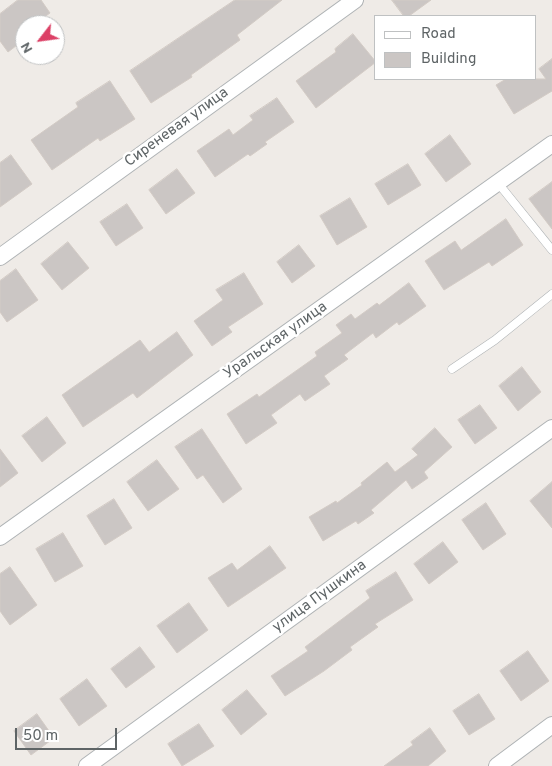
<!DOCTYPE html>
<html>
<head>
<meta charset="utf-8">
<style>
  body { margin:0 }
  #map { position:relative; width:552px; height:766px; overflow:hidden; background:#efebe7; font-family:Overpass,sans-serif }
  canvas { display:block }
  .legend { position:absolute; left:374px; top:15px; width:162px; height:65px; box-sizing:border-box; background:#fff; border:1px solid #bfc1c2; margin:0; padding:6px 9px; list-style:none; font-size:15px; color:#5e6466 }
  .legend li { display:flex; align-items:center; gap:10px; height:25px }
  .legend b { width:25px; border:1px solid #bfc1c2 }
  .north { position:absolute; left:15px; top:15px; width:50px; height:50px; box-sizing:border-box; background:#fff; border:1px solid #bfc1c2; border-radius:50%; rotate:240deg; font-size:14px; font-weight:700; line-height:20px; text-align:center; color:#5e6466 }
  .north::after { content:''; display:block; margin:auto; width:18px; height:22px; background:#dc4066; clip-path:polygon(50% 0,100% 100%,50% 72%,0 100%) }
  .scale { position:absolute; left:15px; top:728px; width:102px; height:22px; box-sizing:border-box; border:2px solid #5e6466; border-top:0; padding-left:6px; font-size:15px; line-height:18px; white-space:nowrap; color:#5e6466; -webkit-text-stroke:4px #fff; paint-order:stroke }
</style>
</head>
<body>
<div id="map">
<canvas width="552" height="766"></canvas>
<ul class="legend">
<li><b style="height:6px;background:#fff"></b>Road</li>
<li><b style="height:14px;background:#cbc6c4"></b>Building</li>
</ul>
<div class="north">N</div>
<div class="scale">50 m</div>
</div>
<script>
const c = document.querySelector('canvas').getContext('2d');
c.lineJoin = 'round';
function paint(path, color) { c.fillStyle = color; c.fill(path, 'evenodd'); }
function trace(path, color, width, dash) { c.strokeStyle = color; c.lineWidth = width; c.lineCap = dash ? 'butt' : 'round'; c.setLineDash(dash || []); c.stroke(path); }
function drawText(font, color, halo, rows, align = 'center') {
  c.font = font + ' Overpass,sans-serif'; c.lineWidth = 5; c.setLineDash([]); c.textBaseline = 'middle'; c.strokeStyle = halo; c.fillStyle = color; for (const [text, x, y, turn = 0] of rows) {
    c.save(); c.translate(x, y); c.rotate((+turn || 0) * Math.PI / 180); c.textAlign = isNaN(turn) ? turn : align; if (halo) c.strokeText(text, 0, 0); c.fillText(text, 0, 0); c.restore();
  }
}
const building = new Path2D(`
  M18,0H41L50,13L33,25H25V39L8,52L0,41V14Z
  M235,0H282L237,35L240,40L191,75L192,77L151,103L130,71Z
  M392,0H431L409,16H404Z
  M353,34L376,62L316,108L296,81L336,52L335,49Z
  M552,59V91L514,114L496,85L506,79H546L539,69Z
  M110,81L135,119L100,141L98,138L52,170L31,140L78,107L76,103Z
  M277,98L294,122L265,142L267,144L250,156L248,154L215,177L197,151L229,129L233,135L253,120L250,116Z
  M450,135L471,164L446,182L425,154Z
  M11,155L32,184L0,207V163Z
  M408,164L421,185L388,205L375,184Z
  M177,169L195,193L166,214L149,190Z
  M552,182V229L529,199Z
  M350,198L367,227L337,245L320,216Z
  M127,204L143,228L116,246L100,222Z
  M506,219L523,245L492,266L489,262L444,290L425,261L455,241L461,250Z
  M68,242L89,268L62,290L41,264Z
  M299,245L315,266L292,283L277,262Z
  M16,269L38,300L7,322L0,312V281Z
  M244,273L263,304L228,327L232,332L212,346L194,321L223,300L216,290Z
  M409,283L426,306L399,325L397,322L376,338L373,333L344,355L348,359L324,376L330,384L305,401L300,394L271,415L277,423L246,444L227,414L257,394L259,397L317,356L315,352L342,333L336,325L351,314L355,319L377,303L379,305Z
  M177,332L193,355L137,398L133,393L83,427L62,395L140,340L149,352Z
  M522,367L541,392L518,411L499,386Z
  M480,405L497,428L475,444L458,420Z
  M47,417L66,443L42,462L22,436Z
  M435,428L452,447L424,472L428,478L412,489L406,480L371,510L374,513L358,524L356,521L323,541L309,517L336,501L337,503L362,485L361,483L387,462L395,472L418,455L412,449Z
  M202,429L242,489L223,503L203,475L197,479L175,447Z
  M0,449L18,473L0,487Z
  M157,460L179,489L148,511L127,482Z
  M552,482V528L530,501Z
  M114,499L132,528L105,545L87,516Z
  M486,503L506,534L483,550L462,520Z
  M63,533L83,566L55,582L36,549Z
  M443,542L458,562L429,584L414,564Z
  M270,546L286,568L228,607L208,578L232,563L237,570Z
  M10,567L37,605L10,625L0,611V574Z
  M396,572L413,600L375,624L378,627L350,647L352,650L324,671L285,696L271,676L308,651L305,647L370,598L366,591Z
  M189,603L208,630L177,653L157,626Z
  M140,647L155,667L126,688L111,669Z
  M528,651L549,681L521,701L500,671Z
  M87,679L107,706L79,726L60,699Z
  M247,690L267,714L241,735L222,710Z
  M479,694L495,719L469,735L453,711Z
  M37,714L54,738L31,755L14,731Z
  M199,724L214,746L182,766L168,744Z
  M430,728L446,751L428,766H384L413,745L411,742Z`);
const service = new Path2D(`
  M498,183L552,250
  M452,369L495,340L552,294`);
const minor = new Path2D(`
  M0,257L355,0
  M0,537L552,144
  M87,766L552,428
  M497,766L552,725`);
const streetNames = [
  ["Сиреневая улица",177,128,-36],
  ["Уральская улица",276,341,-35],
  ["улица Пушкина",320,597,-36]
];
paint(building, '#cbc6c4');
trace(building, '#d3cbc5', 1);
trace(service, '#afb3b5', 9);
trace(minor, '#afb3b5', 18);
trace(service, '#fff', 8);
trace(minor, '#fff', 16);
drawText('15px', '#5e6466', '#fff', streetNames);
</script>
</body>
</html>
